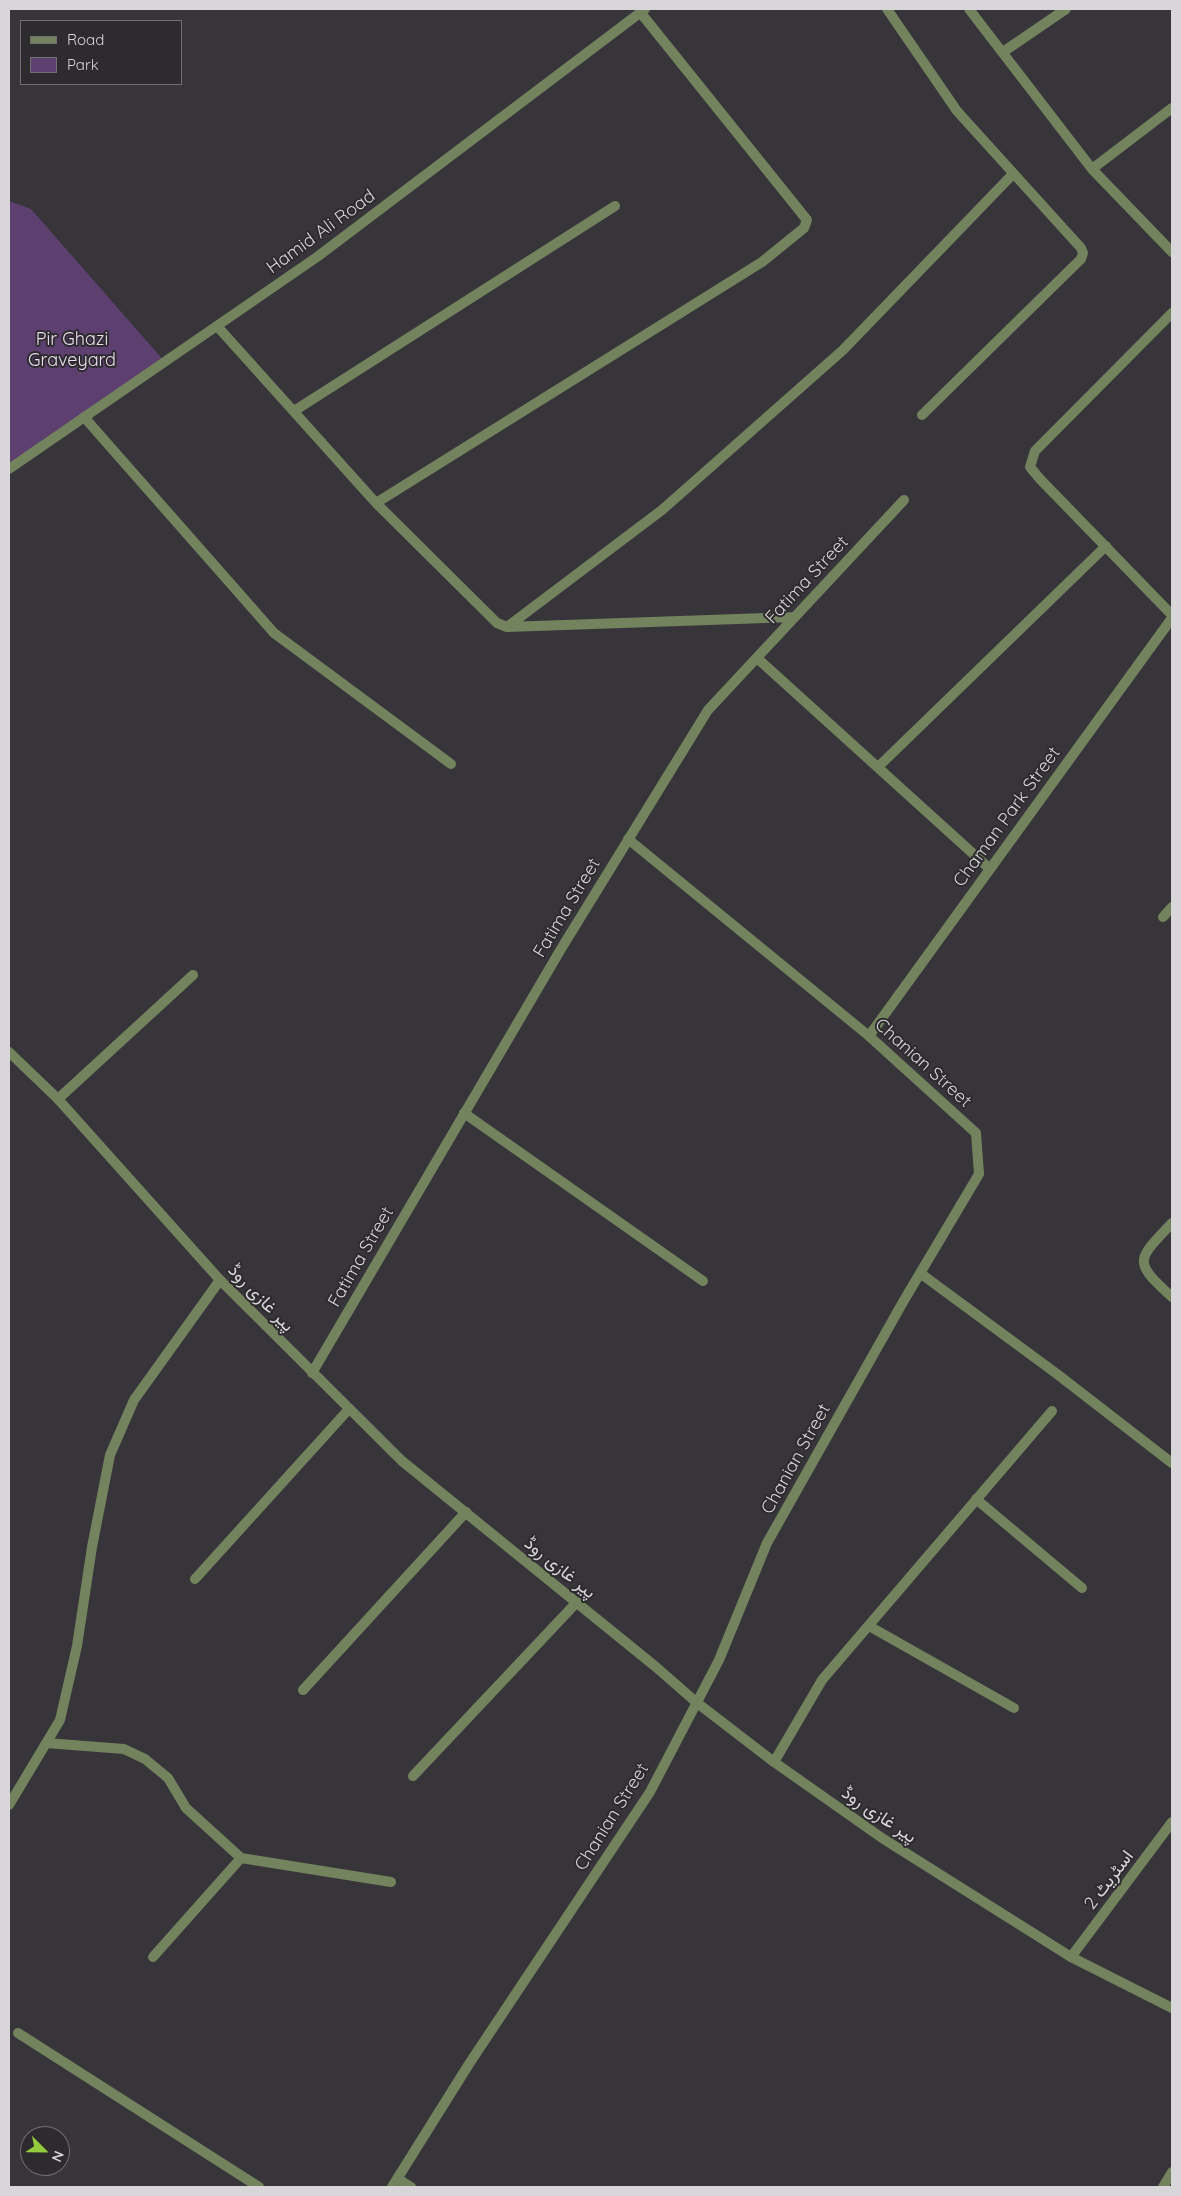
<!DOCTYPE html>
<html>
<head>
<meta charset="utf-8">
<style>
  body { margin:0 }
  #map { position:relative; width:1181px; height:2196px; overflow:hidden; background:#38353a; font-family:Quicksand,sans-serif }
  canvas { display:block }
  .frame { position:absolute; inset:0; border:10px solid #d8d6d9; pointer-events:none }
  .legend { position:absolute; left:20px; top:20px; width:162px; height:65px; box-sizing:border-box; background:#2e2b2f; border:1px solid #726f73; margin:0; padding:6px 9px; list-style:none; font-size:15px; color:#d8d6d9 }
  .legend li { display:flex; align-items:center; gap:10px; height:25px }
  .legend b { width:25px; border:1px solid #726f73 }
  .north { position:absolute; left:20px; top:2126px; width:50px; height:50px; box-sizing:border-box; background:#2e2b2f; border:1px solid #726f73; border-radius:50%; rotate:113deg; font-size:14px; font-weight:700; line-height:20px; text-align:center; color:#d8d6d9 }
  .north::after { content:''; display:block; margin:auto; width:18px; height:22px; background:#95cc3b; clip-path:polygon(50% 0,100% 100%,50% 72%,0 100%) }
</style>
</head>
<body>
<div id="map">
<canvas width="1181" height="2196"></canvas>
<div class="frame"></div>
<ul class="legend">
<li><b style="height:6px;background:#72835e"></b>Road</li>
<li><b style="height:14px;background:#5e4070"></b>Park</li>
</ul>
<div class="north">N</div>
</div>
<script>
const c = document.querySelector('canvas').getContext('2d');
c.lineJoin = 'round';
function paint(path, color) { c.fillStyle = color; c.fill(path, 'evenodd'); }
function trace(path, color, width, dash) { c.strokeStyle = color; c.lineWidth = width; c.lineCap = dash ? 'butt' : 'round'; c.setLineDash(dash || []); c.stroke(path); }
function drawText(font, color, halo, rows, align = 'center') {
  c.font = font + ' Quicksand,Vazirmatn,sans-serif'; c.lineWidth = 4; c.setLineDash([]); c.textBaseline = 'middle'; c.strokeStyle = halo; c.fillStyle = color; for (const [text, x, y, turn = 0] of rows) {
    c.save(); c.translate(x, y); c.rotate((+turn || 0) * Math.PI / 180); c.textAlign = isNaN(turn) ? turn : align; if (halo) c.strokeText(text, 0, 0); c.fillText(text, 0, 0); c.restore();
  }
}
const green = new Path2D(`
  M9,201L31,209L165,362L9,470Z`);
const service = new Path2D(`
  M969,9L1092,169L1172,252
  M1003,52L1066,9
  M1092,169L1172,108
  M1172,1223C1137,1260 1132,1261 1172,1297`);
const minor = new Path2D(`
  M887,9L957,111L1081,248L1083,253L1081,259L922,415
  M1172,313L1035,451L1030,467L1040,479L1172,615
  M217,326L376,503L762,262L804,228L807,220L640,12
  M294,411L615,206
  M84,417L274,633L451,764
  M376,503L497,623L507,627L662,510L843,350L1013,174
  M507,627L795,617
  M757,658L990,869
  M878,767L1106,546
  M1163,917L1172,907
  M869,1036L1172,618
  M58,1099L193,975
  M464,1113L703,1281
  M920,1273L1057,1374L1172,1463
  M312,1373L561,949L708,710L904,500
  M976,1499L1082,1588
  M195,1579L349,1409
  M869,1626L1014,1708
  M303,1690L466,1512
  M46,1743L124,1749L145,1759L168,1778L186,1808L241,1858L391,1882
  M774,1762L822,1680L1052,1411
  M413,1776L577,1602
  M9,1805L60,1720L77,1646L92,1547L110,1455L134,1400L220,1280
  M153,1957L241,1858
  M1071,1957L1172,1822
  M18,2033L259,2187
  M398,2179L411,2187
  M392,2187L469,2064L650,1792L719,1660L767,1543L903,1302L979,1174L976,1133L869,1036L628,839
  M1163,2187L1172,2172`);
const tertiary = new Path2D(`
  M9,469L317,257L645,9
  M9,1052L58,1099L220,1280L402,1461L656,1667L696,1702L774,1762L882,1838L1071,1957L1172,2008`);
const streetNames = [
  ["Hamid Ali Road",321,232,-36],
  ["Fatima Street",807,580,-47],
  ["Chaman Park Street",1007,817,-54],
  ["Fatima Street",567,908,-59],
  ["Chanian Street",923,1063,42],
  ["Fatima Street",361,1257,-60],
  ["پیر غازی روڈ",261,1298,46],
  ["Chanian Street",796,1459,-61],
  ["پیر غازی روڈ",560,1568,39],
  ["پیر غازی روڈ",879,1815,34],
  ["Chanian Street",612,1817,-58],
  ["اسٹریٹ 2",1109,1880,-53]
];
const parkNames = [
  ["Pir Ghazi",72,340],
  ["Graveyard",72,361]
];
paint(green, '#5e4070');
trace(service, '#72835e', 10);
trace(minor, '#72835e', 10);
trace(tertiary, '#72835e', 10);
drawText('18px', '#d8d6d9', '#2e2b2f', streetNames);
drawText('18px', '#eaddf2', '#2e2b2f', parkNames);
</script>
</body>
</html>
